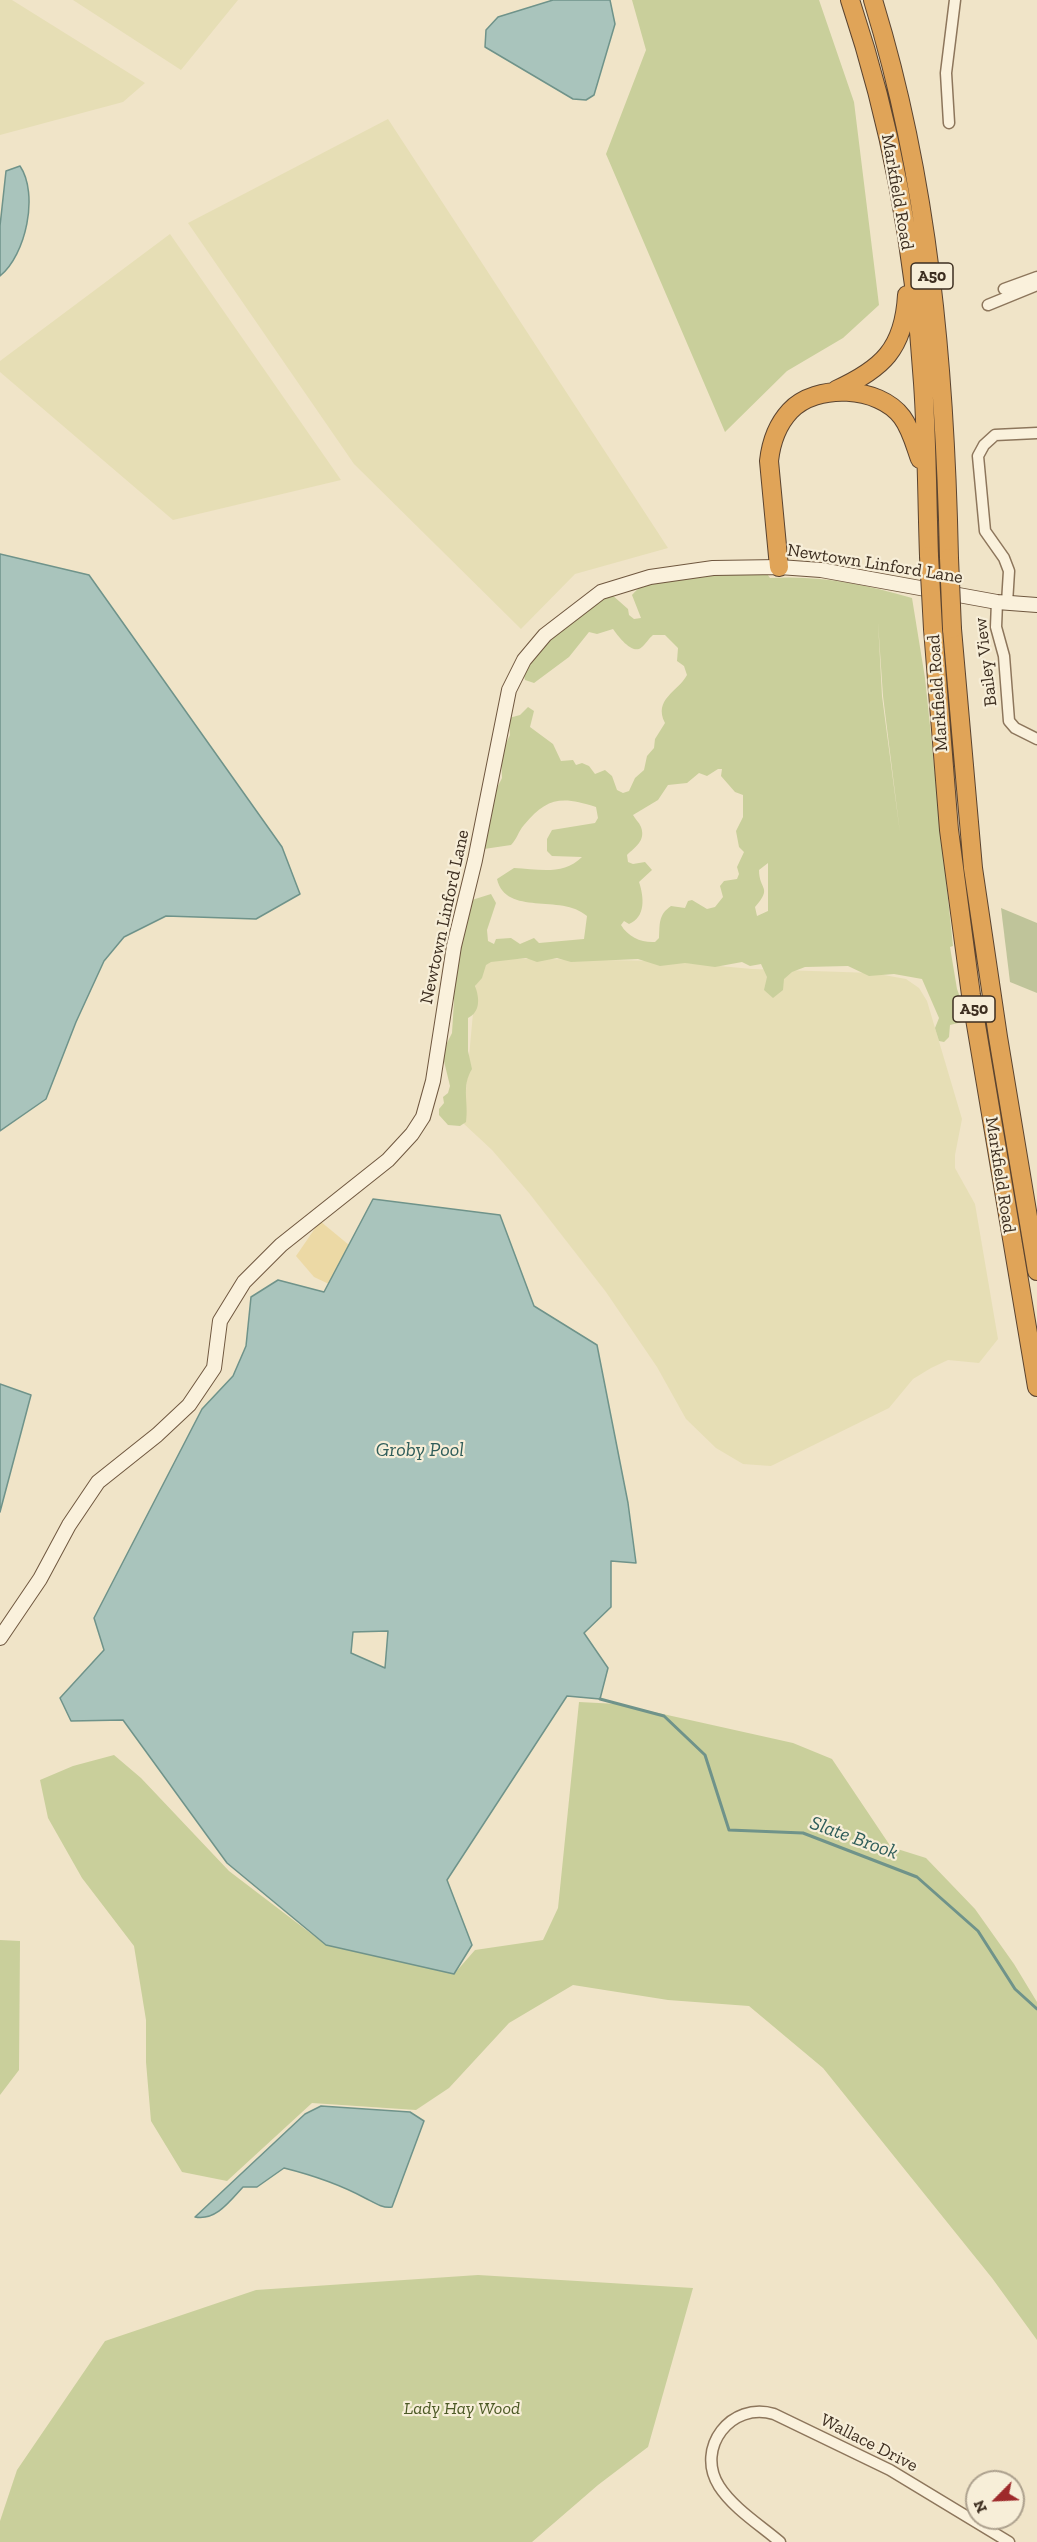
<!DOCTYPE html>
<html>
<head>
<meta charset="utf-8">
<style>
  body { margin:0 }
  #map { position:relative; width:1037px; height:2542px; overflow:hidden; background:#f0e4c8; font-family:"Zilla Slab",serif }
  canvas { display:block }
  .north { position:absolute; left:965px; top:2470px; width:60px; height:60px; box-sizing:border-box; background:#f7eed8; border:2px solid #ada18e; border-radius:50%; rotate:246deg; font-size:16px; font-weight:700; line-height:24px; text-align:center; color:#3d2e20 }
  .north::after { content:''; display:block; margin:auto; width:21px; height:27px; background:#9e2a2b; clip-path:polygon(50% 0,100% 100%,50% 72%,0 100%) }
</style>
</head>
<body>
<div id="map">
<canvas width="1037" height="2542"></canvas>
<div class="north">N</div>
</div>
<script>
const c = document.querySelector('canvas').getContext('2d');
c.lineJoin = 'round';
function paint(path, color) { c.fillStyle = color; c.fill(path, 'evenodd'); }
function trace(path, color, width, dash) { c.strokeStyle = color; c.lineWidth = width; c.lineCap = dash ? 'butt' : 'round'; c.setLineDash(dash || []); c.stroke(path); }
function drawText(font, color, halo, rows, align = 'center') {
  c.font = font + ' "Zilla Slab",serif'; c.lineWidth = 4.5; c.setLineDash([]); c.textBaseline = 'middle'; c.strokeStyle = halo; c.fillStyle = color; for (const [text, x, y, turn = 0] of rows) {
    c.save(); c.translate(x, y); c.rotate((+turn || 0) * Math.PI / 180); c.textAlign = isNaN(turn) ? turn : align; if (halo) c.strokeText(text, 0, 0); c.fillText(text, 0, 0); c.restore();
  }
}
const farmland = new Path2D(`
  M0,0H12L145,83L123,102L0,135Z
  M73,0H238L181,70Z
  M388,119L668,548L575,574L521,629L354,464L188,223Z
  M170,234L341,480L173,520L0,372V361Z
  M478,958L665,961L752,969L873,973L906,979L919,988L927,1001L962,1119L955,1155V1168L975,1204L998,1339L979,1363L948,1360L931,1368L913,1379L889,1408L771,1466L743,1464L716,1448L686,1419L657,1367L606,1292L529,1193L492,1150L463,1123Z`);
const green = new Path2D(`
  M632,0H819L854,102L879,305L843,338L787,371L725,432L606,154L646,50Z
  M705,562L711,572L730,575L765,571L770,578C819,575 865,584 912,598L925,678L953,946L950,947L957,989L964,1008L962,1022L950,1025L949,1037L944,1042L939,1041L935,1028L939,1018L922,979L894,974L869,976L848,966L805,967L792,972L784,979L783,990L773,998L764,990L767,977L761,964L750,966L742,962L715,967L685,963L660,966L638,959L571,962L557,958L537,962L526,958L491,962L486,965L482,978L475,986C480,999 480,1012 468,1018V1051L472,1069C461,1087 469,1102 466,1122L460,1126L448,1125L439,1115V1109L444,1103L443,1097L448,1093L450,1086L442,1053L452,1033L454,1001L451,985L472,900L491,894L496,903L487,930L488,941L494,944L496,939L511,938L520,944L534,938L539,943L584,939L587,916C561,893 506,917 497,879L514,868C538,869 563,876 582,857L552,856L547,851V839L552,830L595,823L598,818L596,807C562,796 547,797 524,825C518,832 517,839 511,845L484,849V841L492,815V798L502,778L501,754L510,735L509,718L520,715L528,707L534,711L530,727L553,744L561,761L573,760L576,765L582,763L589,766L595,774L605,770L612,776L617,790L623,793L629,791L635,778L644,770L647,756L654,748L655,739L665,723C653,699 678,692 687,675L684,666L677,661L678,648L665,635H653C648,639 644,647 639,649C630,652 618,636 613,629L597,634L589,632L569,657L534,683L525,680L522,668C547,639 577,612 611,594L628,609L629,615L634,619L641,618L632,595C649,575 681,572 705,562ZM878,622L883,696L900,833L882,696ZM718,769H722L721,776L735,792L743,795V817L736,831L739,847L744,852L737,867L739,874L737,879L724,881L720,886L723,897L715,907L707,909L692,900L688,901L685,908L671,906C658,915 660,924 659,938L655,942C642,943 628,937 621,925L624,921L629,924C646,917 644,897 639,882L652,870L645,862L633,864L628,862L627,855C635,847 646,841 641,827C639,822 635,819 633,815L658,800L668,785L687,783L699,773L707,776ZM768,863V911L757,916L755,907C773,887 759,890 759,870Z
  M579,1702L618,1704L793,1743L832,1759L891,1847L926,1858L975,1909L1014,1964L1037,2002V2340L992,2278L823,2068L749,2006L668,2000L573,1985L509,2023L449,2088L416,2110L312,2103L227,2181L182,2172L151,2121L146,2062V2020L134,1946L82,1878L48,1818L40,1780L73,1766L114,1755L141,1778L229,1871L326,1945L454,1974L475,1950L543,1940L558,1908Z
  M0,1940L20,1941L19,2070L0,2095Z
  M478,2275L693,2288L648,2447L598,2485L532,2542H0V2521L17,2470L105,2341L256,2290Z`);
const sand = new Path2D(`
  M320,1221L349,1245L329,1284L314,1277L296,1256Z`);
const cemetery = new Path2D(`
  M1001,908L1037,923V993L1010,982Z`);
const water = new Path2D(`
  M553,0H610L615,24L594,95L586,100L573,99L485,47L486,30L498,17Z
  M20,166C39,194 26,255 0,276V226L6,171Z
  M0,554L89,575L282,847L300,894L256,919L166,916L124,937L104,961L76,1022L46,1099L0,1131Z
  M373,1199L500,1215L534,1306L597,1345L628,1503L636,1563L611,1561V1607L584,1633L608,1668L600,1699L567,1696L447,1880L472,1945L454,1974L326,1945L227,1863L123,1720L71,1721L60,1698L104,1650L94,1618L202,1409L233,1376L246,1346L251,1297L278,1280L324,1292ZM388,1631L385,1668L351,1653L353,1632Z
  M0,1384L31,1395L0,1512Z
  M321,2106L410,2112L424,2121L392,2207C383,2209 373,2202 365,2198C339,2184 312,2175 284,2168L257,2187H243C230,2201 216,2221 195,2217L305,2114Z`);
const stream = new Path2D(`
  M600,1699L664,1716L705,1755L729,1830L803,1833L917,1877L978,1931L1015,1989L1037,2009`);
const street = new Path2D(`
  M949,123L946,73L955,0
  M1004,289L1037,277
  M988,305L1037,285
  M997,602L996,627L1004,656L1009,721L1015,728L1037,739
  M1007,603L1009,571L1004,558L985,531L978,456L984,445L995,435L1037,433
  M780,2542C760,2525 733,2508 719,2486C695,2448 731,2401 774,2414L890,2470L1009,2542`);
const secondary = new Path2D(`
  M0,1638L40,1579L69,1525L98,1482L157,1435L189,1405L214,1368L220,1321L244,1282L281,1245L388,1160L412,1134L423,1117L433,1081L454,946L475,860L509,690L524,660L545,635L601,592L650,577L713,568L779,567L821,570L997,602L1037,605`);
const highway = new Path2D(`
  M850,0C891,123 915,254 923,383C927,440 927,498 929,556
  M873,0C929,182 945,368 949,558
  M836,390C882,369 904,349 907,295
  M779,567L769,461C771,443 777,425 790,411C816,383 879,386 902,417C911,429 915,445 920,459
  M933,629L949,830L971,995L1037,1387
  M952,629L973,868L998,1037L1037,1271`);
const highwayBridge = new Path2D(`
  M929,556L933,629
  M949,558L952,629`);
const shields = [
  [932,276,42],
  [974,1009,42]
];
const shieldNames = [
  ["A50",932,276],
  ["A50",974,1009]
];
const streetNames = [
  ["Markfield Road",897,192,80],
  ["Newtown Linford Lane",875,564,9],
  ["Bailey View",986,662,-97],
  ["Markfield Road",938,693,-94],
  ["Newtown Linford Lane",445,917,-78],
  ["Markfield Road",1000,1175,81],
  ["Wallace Drive",869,2443,27]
];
const parkNames = [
  ["Lady Hay Wood",462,2409]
];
const waterNames = [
  ["Groby Pool",420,1450],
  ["Slate Brook",854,1838,20]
];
paint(farmland, '#e6deb5');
paint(green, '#c9cf9b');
paint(sand, '#ecd9a5');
paint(cemetery, '#bfc49a');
paint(water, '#a9c4bc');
trace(water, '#6f938a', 1.5);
trace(stream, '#6f938a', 3);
trace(street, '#8d765c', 13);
trace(secondary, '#6f573f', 16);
trace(highway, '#5b4430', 20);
trace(street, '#faf1dc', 10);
trace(secondary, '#faf1dc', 14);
trace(highway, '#e0a458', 18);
trace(highwayBridge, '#5b4430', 20, []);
trace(highwayBridge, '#e0a458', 18);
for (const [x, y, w] of shields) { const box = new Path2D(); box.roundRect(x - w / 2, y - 13, w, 26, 4.5); c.fillStyle = '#f7eed8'; c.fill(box); trace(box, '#3d2e20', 1.5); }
drawText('bold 16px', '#3d2e20', null, shieldNames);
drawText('18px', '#3d2e20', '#f7eed8', streetNames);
drawText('italic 18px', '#4d5a26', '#f7eed8', parkNames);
drawText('italic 20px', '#2f5d5a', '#f7eed8', waterNames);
</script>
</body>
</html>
